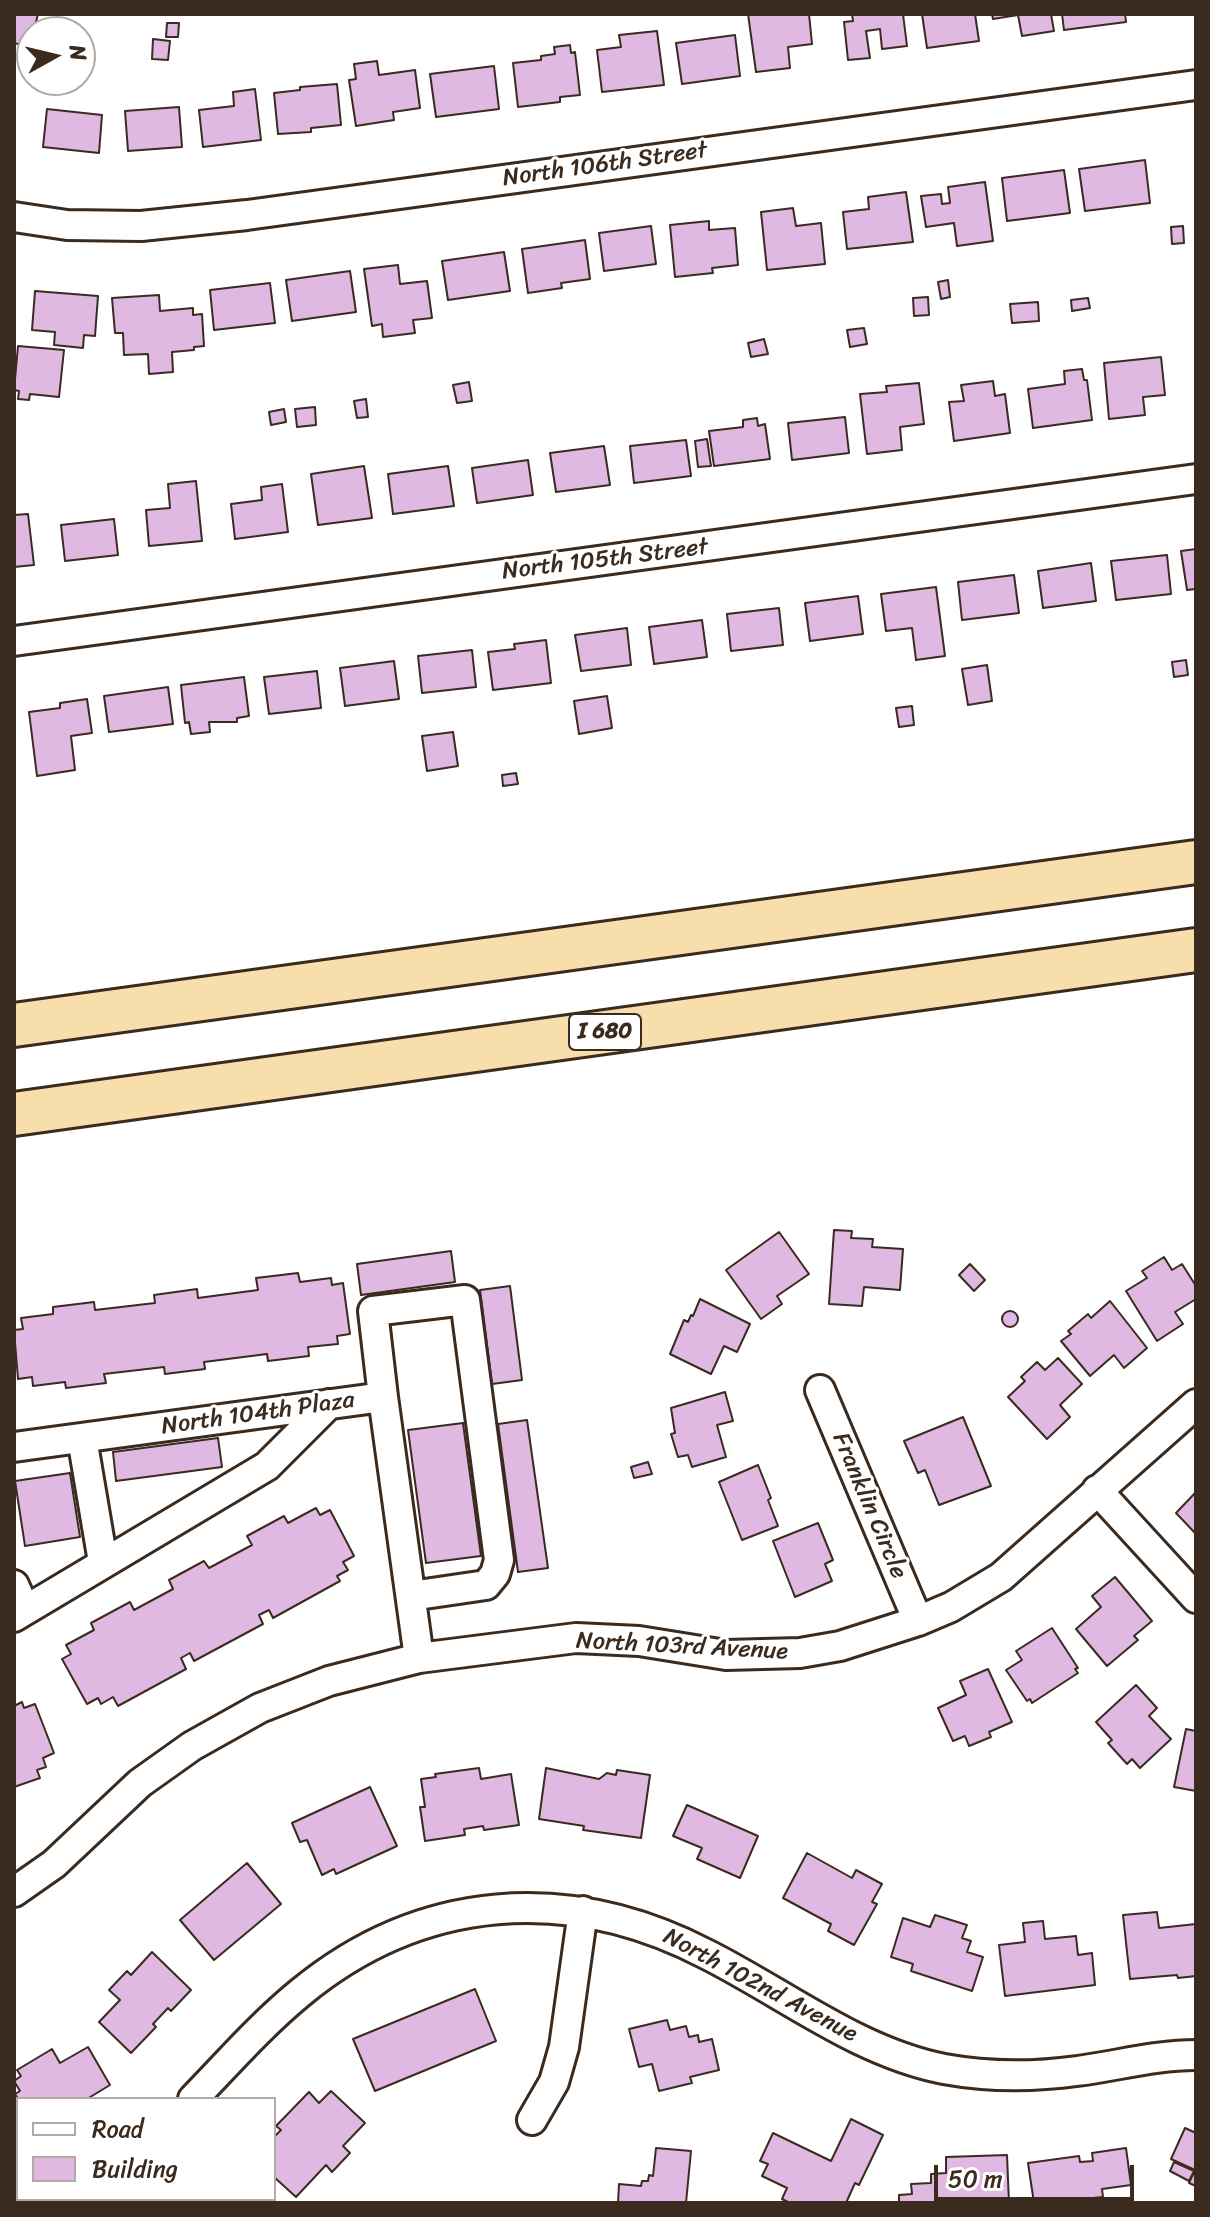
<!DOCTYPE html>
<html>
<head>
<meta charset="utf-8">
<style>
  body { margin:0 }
  #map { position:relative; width:1210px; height:2217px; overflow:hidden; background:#fff; font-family:Sriracha,sans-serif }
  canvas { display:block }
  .frame { position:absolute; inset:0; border:16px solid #3b2a1e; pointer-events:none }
  .legend { position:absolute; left:16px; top:2097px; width:260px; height:104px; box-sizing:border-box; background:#fff; border:2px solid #b1aaa5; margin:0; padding:10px 14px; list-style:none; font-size:24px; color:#3b2a1e }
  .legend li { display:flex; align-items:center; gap:16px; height:40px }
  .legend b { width:40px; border:2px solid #b1aaa5 }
  .north { position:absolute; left:16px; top:16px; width:80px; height:80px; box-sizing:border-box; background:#fff; border:2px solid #b1aaa5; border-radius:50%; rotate:82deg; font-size:22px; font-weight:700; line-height:32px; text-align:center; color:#3b2a1e }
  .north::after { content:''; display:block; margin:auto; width:28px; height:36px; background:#3b2a1e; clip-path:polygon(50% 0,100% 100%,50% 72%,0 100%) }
  .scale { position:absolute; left:934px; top:2165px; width:200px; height:36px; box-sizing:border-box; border:4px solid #3b2a1e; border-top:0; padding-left:10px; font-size:24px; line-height:28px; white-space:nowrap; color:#3b2a1e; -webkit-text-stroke:6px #fff; paint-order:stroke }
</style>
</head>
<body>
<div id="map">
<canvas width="1210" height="2217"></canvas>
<div class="frame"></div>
<ul class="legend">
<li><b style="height:10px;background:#fff"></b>Road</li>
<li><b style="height:22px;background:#dfb9e2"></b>Building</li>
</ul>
<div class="north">N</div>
<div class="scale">50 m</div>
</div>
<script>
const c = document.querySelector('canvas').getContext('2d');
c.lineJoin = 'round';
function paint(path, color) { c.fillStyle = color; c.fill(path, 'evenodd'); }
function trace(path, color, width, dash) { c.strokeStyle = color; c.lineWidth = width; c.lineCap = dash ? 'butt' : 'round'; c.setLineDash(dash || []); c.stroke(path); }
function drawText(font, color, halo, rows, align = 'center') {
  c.font = font + ' Sriracha,sans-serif'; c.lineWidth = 6; c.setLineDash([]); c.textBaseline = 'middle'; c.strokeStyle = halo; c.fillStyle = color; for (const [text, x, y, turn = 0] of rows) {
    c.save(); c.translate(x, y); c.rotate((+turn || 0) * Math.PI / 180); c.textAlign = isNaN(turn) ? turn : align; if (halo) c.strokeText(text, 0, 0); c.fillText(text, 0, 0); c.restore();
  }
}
const building = new Path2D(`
  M14,14H38L30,47L14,43Z
  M748,14H809L812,44L788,47L790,68L756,72Z
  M852,14H903L907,46L882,49L880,29L866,31L870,58L848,60L844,22L853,21Z
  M922,14H975L979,41L927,48Z
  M992,14H1051L1054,31L1022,36L1018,15L993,19Z
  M1062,14H1125L1126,22L1064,30Z
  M167,23H179L178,37H166Z
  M657,31L664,85L602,92L597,50L621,47L619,35Z
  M735,35L740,76L682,84L676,43Z
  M153,39L170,41L168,60L152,59Z
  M570,45L571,53L575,52L580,95L560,97V102L518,107L513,63L541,60V56L555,54L554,47Z
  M377,61L379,75L415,70L420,108L393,112L394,120L356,126L349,80L356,79L354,64Z
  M494,66L499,109L436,117L430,74Z
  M337,84L341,125L311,128V132L278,134L274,93L300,90V87Z
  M255,89L261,140L203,147L199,110L234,106L233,92Z
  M179,107L182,147L128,151L125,111Z
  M47,109L102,115L99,153L43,147Z
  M1145,160L1150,203L1085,211L1079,169Z
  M1064,170L1070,213L1007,221L1002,178Z
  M985,182L993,241L957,246L954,223L926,227L921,196L941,194L942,204L950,203L948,187Z
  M906,192L913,242L847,249L843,212L869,209L868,197Z
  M793,208L796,226L821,223L825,264L767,270L761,212Z
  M709,221V230L735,228L738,265L712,268L713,273L675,277L670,225Z
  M651,226L656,264L604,271L599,233Z
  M1183,226L1184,243L1172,244L1171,227Z
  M585,240L590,279L561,283L562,288L528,293L522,249Z
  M504,252L510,291L448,300L442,261Z
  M398,265L400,284L427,281L432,318L413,320L415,333L383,337L382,324L372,326L364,269Z
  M350,271L356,312L292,321L286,280Z
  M948,280L950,297L941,299L938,282Z
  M270,283L275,323L214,330L210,290Z
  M35,291L98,296L95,336L84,335L83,348L54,345L55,332L32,330Z
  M159,295L160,311L193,308V315L202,314L204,346L194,347V350L172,352L173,372L149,374L148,354L124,355L123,333H115L112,298Z
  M928,297L929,315L914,316L913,298Z
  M1088,298L1090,308L1072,311L1071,300Z
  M1038,302L1039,321L1012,323L1010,304Z
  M864,328L867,344L850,347L847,330Z
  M764,339L768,354L751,357L748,343Z
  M18,346L64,350L59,397L30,394L29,400L18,399L19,391L14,390Z
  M1161,357L1165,395L1143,397L1145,415L1109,419L1104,363Z
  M1082,369L1084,380H1087L1092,420L1033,428L1028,389L1065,384L1064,371Z
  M993,381L995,396L1005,394L1010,433L954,441L949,402L964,401L961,385Z
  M469,382L472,401L457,403L453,385Z
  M919,383L924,424L900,427L902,450L867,454L860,394L887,392L886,386Z
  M366,399L368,417L357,418L354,401Z
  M315,407L316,425L297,427L295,409Z
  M284,409L286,422L271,425L269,412Z
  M845,417L849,453L792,460L788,423Z
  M757,418L758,426L765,424L770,459L714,466L709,431L743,427V420Z
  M707,439L711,466L698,467L695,441Z
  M686,440L691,476L634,483L630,446Z
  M604,446L610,485L556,492L550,453Z
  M528,460L533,495L477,503L472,468Z
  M364,466L372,518L318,525L311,474Z
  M448,466L454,506L393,514L388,474Z
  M196,481L202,541L149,546L146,510L170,508L168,484Z
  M282,484L288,532L235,539L231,504L262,500L261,487Z
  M28,514L34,565L14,567V515Z
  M114,519L118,555L65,561L61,525Z
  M1196,549V589L1187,590L1181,551Z
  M1167,555L1171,594L1116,600L1111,561Z
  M1091,563L1096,601L1043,608L1038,571Z
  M1014,575L1019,613L962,620L958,582Z
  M936,587L945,656L916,660L912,628L886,631L881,594Z
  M858,596L863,634L810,641L805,603Z
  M779,608L783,645L731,651L727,614Z
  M702,620L707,657L654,664L649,627Z
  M627,628L631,665L581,671L575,635Z
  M546,640L551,683L493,690L488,652L515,649L514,644Z
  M472,650L476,687L422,693L418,656Z
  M1186,660L1188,675L1174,677L1172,662Z
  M394,661L399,699L345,706L340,668Z
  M987,665L992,701L968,705L962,669Z
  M317,671L321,708L269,714L264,677Z
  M244,677L249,716L237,718V722H209L210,732L191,734L189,722L185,723L181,685Z
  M168,687L173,724L109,732L104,696Z
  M607,696L612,728L579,734L574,701Z
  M87,699L92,733L71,736L75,770L37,776L29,712L60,708V703Z
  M912,706L914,725L899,727L896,708Z
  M453,732L458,766L427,771L422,736Z
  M516,773L518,784L503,786L502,775Z
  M834,1230L852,1231L851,1238L873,1239L872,1247L903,1249L900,1290L864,1287L862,1306L829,1304Z
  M779,1232L809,1274L777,1296L782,1304L761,1319L726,1270Z
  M451,1251L455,1282L361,1295L357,1264Z
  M1164,1257L1172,1270L1182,1264L1196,1286V1299L1175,1312L1183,1324L1157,1341L1126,1291L1147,1278L1142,1271Z
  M970,1264L985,1280L974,1291L959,1275Z
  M298,1273L300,1282L331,1278L332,1285L343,1283L350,1334L337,1336L338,1344L308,1347L309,1356L268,1361L267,1354L204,1362L205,1369L165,1374L164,1367L104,1374L106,1383L66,1388L65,1382L33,1386L32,1377L18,1379L14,1330L23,1329L21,1318L53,1314V1307L94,1302L95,1310L155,1303L154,1295L197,1289L198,1298L258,1290L256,1278Z
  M510,1286L522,1380L492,1384L480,1290Z
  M700,1299L750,1324L737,1352L724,1346L711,1374L670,1354L684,1320L688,1322L691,1315L693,1316Z
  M1110,1301L1147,1348L1124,1368L1114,1355L1090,1376L1061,1341L1071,1334L1068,1331L1088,1314L1091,1318Z
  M1002 1319a8 8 0 1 1 16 0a8 8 0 1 1-16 0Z
  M1058,1358L1082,1384L1060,1405L1070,1417L1047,1439L1008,1397L1025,1381L1021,1377L1037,1362L1045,1370Z
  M725,1392L733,1421L717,1425L726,1457L692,1467L688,1455L678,1457L671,1434L675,1433L671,1408Z
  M963,1417L991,1486L939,1505L925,1470L918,1473L904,1441Z
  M527,1420L548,1568L518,1572L498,1424Z
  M463,1423L481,1556L426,1563L408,1430Z
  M218,1438L222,1467L116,1481L113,1452Z
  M648,1462L652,1474L634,1478L631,1467Z
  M758,1465L771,1498L768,1500L778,1526L742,1540L719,1482Z
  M70,1473L80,1537L25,1546L15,1481Z
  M1196,1492V1534L1176,1513Z
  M316,1508L320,1515L330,1510L354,1556L343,1562L348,1570L337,1576L340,1581L273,1618L269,1610L259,1615L263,1624L194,1661L190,1653L181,1658L186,1669L118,1706L113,1697L101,1704L98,1698L87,1704L62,1659L71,1654L66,1645L94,1630L91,1623L130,1602L134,1610L173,1589L169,1580L204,1561L209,1568L252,1545L247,1536L284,1516L288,1523Z
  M818,1523L833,1560L825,1564L832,1581L795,1597L773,1541Z
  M1115,1577L1152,1621L1134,1636L1138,1640L1107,1666L1076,1629L1101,1607L1092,1596Z
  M1052,1628L1078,1668L1075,1669L1078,1673L1032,1703L1030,1699L1027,1701L1006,1670L1022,1660L1016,1651Z
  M988,1669L1012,1722L989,1732L991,1737L969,1746L965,1736L953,1741L938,1708L966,1695L960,1681Z
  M1136,1685L1157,1708L1149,1716L1171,1739L1140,1768L1132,1759L1127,1764L1108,1743L1112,1740L1096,1722Z
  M22,1702L24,1708L35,1704L54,1753L43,1758L46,1767L37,1770L40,1778L14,1787V1706Z
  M1186,1729L1196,1731V1791L1174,1787Z
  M479,1768L481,1779L511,1774L519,1825L484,1830L483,1826L464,1829L465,1835L425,1841L420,1807H425L421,1779L436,1777L435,1774Z
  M546,1768L599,1779L607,1773L616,1775L617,1770L650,1775L641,1838L583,1830L584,1826L539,1819Z
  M370,1787L397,1846L336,1874L334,1869L322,1875L307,1840L300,1842L292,1823Z
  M687,1805L758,1836L740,1878L697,1859L702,1848L673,1836Z
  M807,1853L852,1878L856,1870L882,1884L872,1902L877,1904L854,1945L828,1931L831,1924L783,1898Z
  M247,1863L281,1904L214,1960L180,1920Z
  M1157,1912L1159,1928L1196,1924V1976L1178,1978L1177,1975L1130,1979L1123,1915Z
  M935,1915L967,1925L962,1938L971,1941L967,1952L983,1957L972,1991L911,1971L913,1964L891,1957L903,1918L930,1927Z
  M1043,1921L1045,1939L1076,1936L1078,1955L1092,1953L1095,1985L1005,1996L999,1945L1025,1942L1023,1923Z
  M152,1952L191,1990L171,2011L168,2008L153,2024L156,2027L131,2053L99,2022L120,2000L109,1990L127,1971L131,1975Z
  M475,1989L496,2041L375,2091L353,2039Z
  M667,2020L670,2030L686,2026L689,2037L698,2035L699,2042L712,2039L719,2070L690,2077L692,2083L659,2091L652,2064L639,2067L629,2029Z
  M88,2047L110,2085L87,2099H18L15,2094L20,2091L14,2081L21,2076L17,2070L52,2049L60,2063Z
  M331,2091L365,2123L343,2146L350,2153L332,2172L326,2165L296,2197L274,2177V2137L281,2130L276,2126L309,2092L319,2103Z
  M851,2119L883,2135L859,2185L855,2183L846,2203H790L782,2199L787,2188L762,2176L768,2164L760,2161L773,2133L831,2161Z
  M1185,2128L1196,2133V2186L1189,2183L1195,2170L1171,2159Z
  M656,2148L691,2151L686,2203H618L619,2184L641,2186L642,2181H648L649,2175L653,2176Z
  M1126,2148L1131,2185L1102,2189L1103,2197L1093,2198V2203H1034L1028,2163L1079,2156L1080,2162L1093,2161L1092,2153Z
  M1007,2155L1009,2203H899V2195L912,2194L911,2184L931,2183V2174L946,2173V2157Z
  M1174,2162L1194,2171L1189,2181L1170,2171Z`);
const minor = new Path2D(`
  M14,217L67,225L141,226L247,215L1196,85
  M14,641L1196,479
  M820,1390L918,1621
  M383,1397L373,1311L465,1300L499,1560L495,1574L486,1585L411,1596
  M82,1438L103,1562
  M14,1447L383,1397L419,1658
  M1097,1490L1196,1598
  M14,1585L25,1610
  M14,1617L267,1466L329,1404
  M14,1892L54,1864L140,1783L192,1746L260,1708L329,1681L419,1658L576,1638L639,1641L726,1655L800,1653L840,1646L918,1621L951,1607L1001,1577L1196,1404
  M193,2099C228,2063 261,2025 300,1993C421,1893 569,1883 706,1954C784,1993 857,2052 944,2069C988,2077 1033,2077 1077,2071C1116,2066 1156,2055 1196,2055
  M532,2120L554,2082L564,2047L583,1911
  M54,2203L62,2199`);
const highway = new Path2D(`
  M14,1025L1196,862
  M14,1114L1196,950`);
const shields = [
  [605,1032,72]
];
const shieldNames = [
  ["I 680",605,1032]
];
const streetNames = [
  ["North 106th Street",605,165,-8],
  ["North 105th Street",605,560,-7],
  ["North 104th Plaza",258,1414,-8],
  ["Franklin Circle",869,1506,67],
  ["North 103rd Avenue",682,1647,3],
  ["North 102nd Avenue",760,1986,28]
];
paint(building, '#dfb9e2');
trace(building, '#3b2a1e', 2);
trace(minor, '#3b2a1e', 34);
trace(highway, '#3b2a1e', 48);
trace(minor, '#fff', 28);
trace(highway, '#f8deab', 42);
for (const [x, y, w] of shields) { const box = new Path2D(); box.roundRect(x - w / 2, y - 18, w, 36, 6); c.fillStyle = '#fff'; c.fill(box); trace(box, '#3b2a1e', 2); }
drawText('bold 22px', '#3b2a1e', null, shieldNames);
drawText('24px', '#3b2a1e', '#fff', streetNames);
</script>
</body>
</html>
